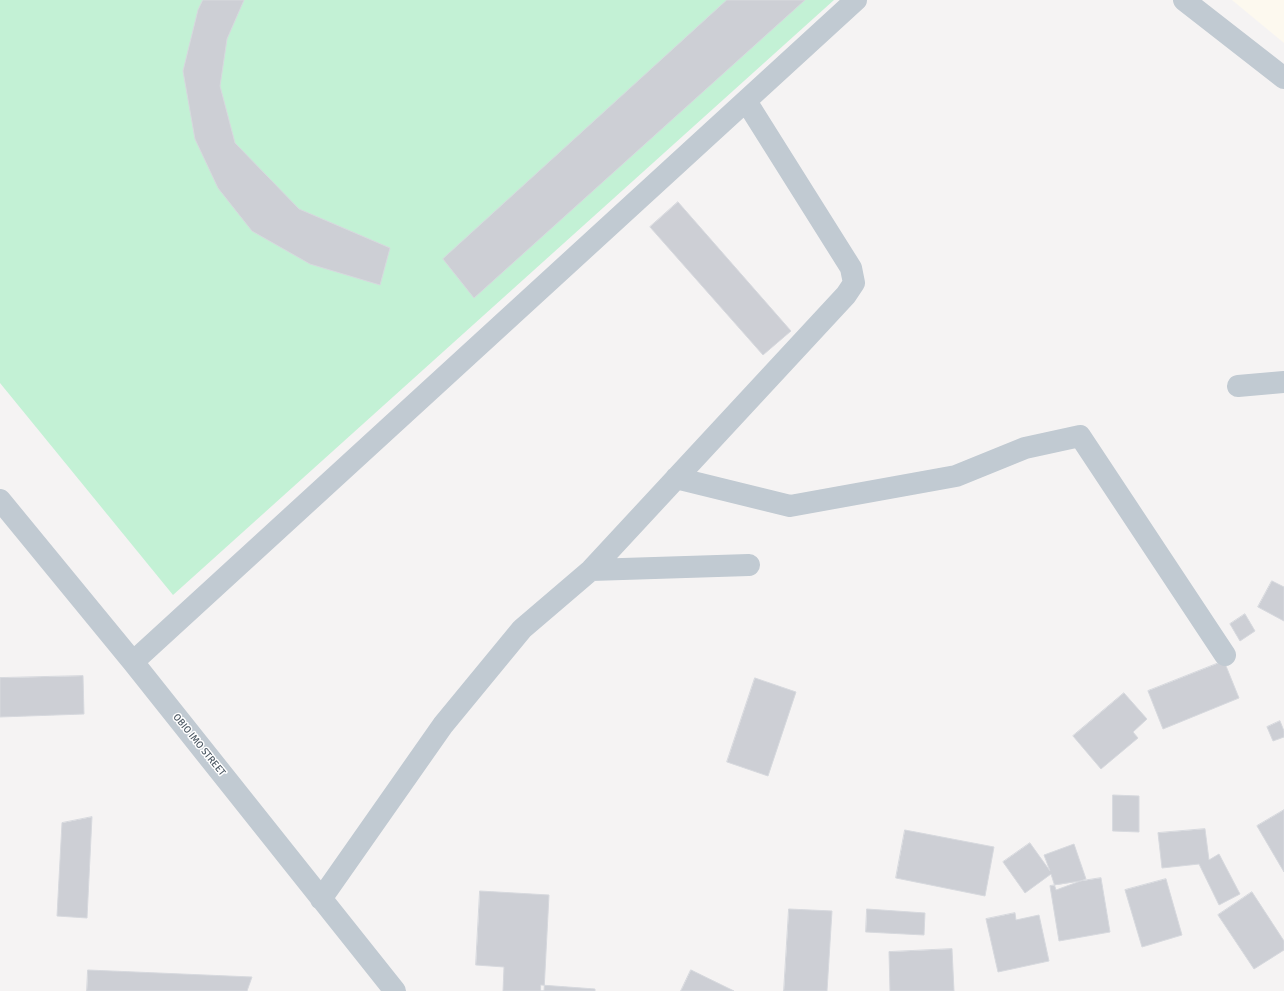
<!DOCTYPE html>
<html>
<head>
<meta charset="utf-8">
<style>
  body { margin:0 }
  canvas { display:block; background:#f5f3f3 }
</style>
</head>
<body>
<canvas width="1284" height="991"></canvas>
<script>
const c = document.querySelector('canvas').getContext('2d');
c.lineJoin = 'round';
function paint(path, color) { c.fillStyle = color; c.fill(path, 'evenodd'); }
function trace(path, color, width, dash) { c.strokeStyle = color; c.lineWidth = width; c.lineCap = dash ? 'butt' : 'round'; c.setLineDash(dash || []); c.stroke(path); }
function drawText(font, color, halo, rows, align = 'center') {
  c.font = font + ' Signika,sans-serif'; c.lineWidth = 3; c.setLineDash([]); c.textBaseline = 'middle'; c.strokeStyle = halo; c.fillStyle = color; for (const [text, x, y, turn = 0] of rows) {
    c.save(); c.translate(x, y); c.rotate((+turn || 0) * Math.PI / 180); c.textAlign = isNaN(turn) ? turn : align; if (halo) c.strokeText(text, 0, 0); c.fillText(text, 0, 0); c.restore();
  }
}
const commercial = new Path2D(`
  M1232,0H1284V43Z`);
const green = new Path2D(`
  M0,0H834L173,595L0,383Z`);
const building = new Path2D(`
  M203,0H244L227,39L220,86L235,143L299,209L390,248L380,285L310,264L252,231L218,188L195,139L183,71L198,10Z
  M727,0H805L474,298L443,259Z
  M678,202L791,331L763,355L650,227Z
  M1272,581L1284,587V621L1258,607Z
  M1245,614L1255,631L1240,641L1230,624Z
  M1224,661L1239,698L1163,729L1148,691Z
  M83,676L84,714L0,717V678Z
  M755,678L796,692L768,776L727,762Z
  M1124,693L1147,719L1133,732L1138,738L1101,769L1073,736Z
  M1280,721L1284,731V737L1273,741L1267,727Z
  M1113,795L1139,796V832L1113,831Z
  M1284,810V872L1257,826Z
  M92,817L87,918L57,916L62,823Z
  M1205,829L1209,860L1219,854L1240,894L1219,905L1199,864L1162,868L1158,833Z
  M905,830L994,847L985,896L896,878Z
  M1030,843L1050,871L1044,855L1074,844L1086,879L1056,890L1051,874L1025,893L1003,862Z
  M1101,878L1110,932L1059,941L1050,886Z
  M1166,879L1182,935L1142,947L1125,890Z
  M480,891L549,895L544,991H503L504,967L476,965Z
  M1252,892L1284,941V950L1254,969L1218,915Z
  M789,909L832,911L827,991H784Z
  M867,909L925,913L924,935L866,932Z
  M1015,913L1016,920L1039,915L1049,961L998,972L986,919Z
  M952,949L954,991H890L889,952Z
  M88,970L252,977L247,991H87Z
  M691,970L734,991H681Z
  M541,985L595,989V991H541Z`);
const minor = new Path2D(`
  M1184,0L1284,78
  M1238,386L1284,382
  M676,478L790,506L956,476L1025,448L1080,436L1225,655
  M0,500L133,662L395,991
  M591,570L749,565
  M133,662L856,0
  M321,899L443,725L522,629L591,570L846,295L854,283L851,268L746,101`);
const streetNames = [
  ["OBIO IMO STREET",199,745,51]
];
paint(commercial, '#fdf9ef');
paint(green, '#c3f1d5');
paint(building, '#cdcfd5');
trace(building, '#d7d9de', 1);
trace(minor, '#c1cad2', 22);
drawText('10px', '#4a5661', '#fff', streetNames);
</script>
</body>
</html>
